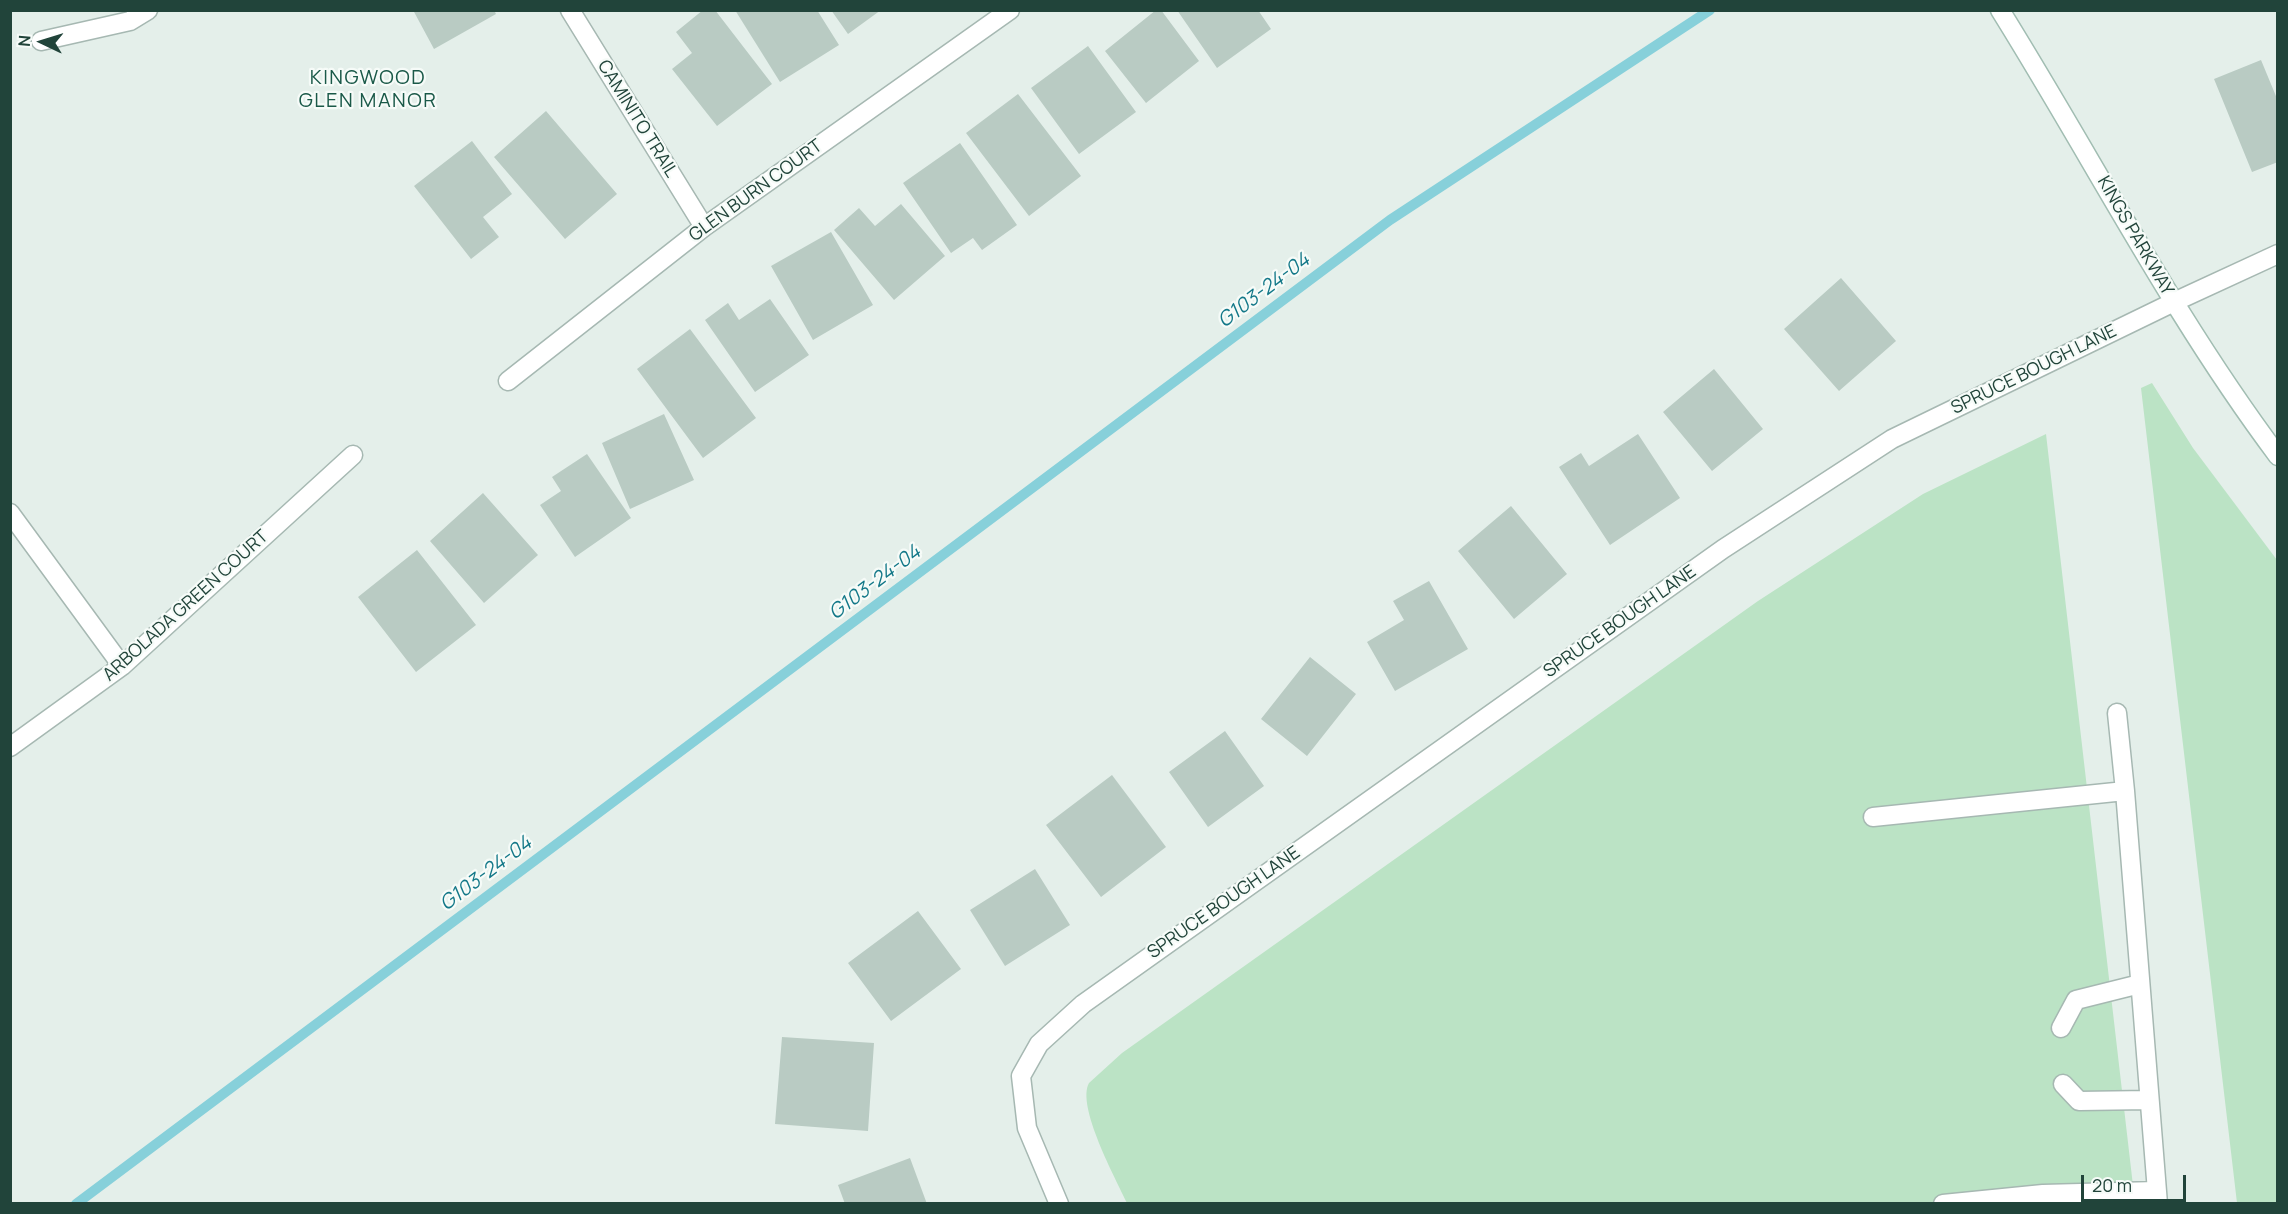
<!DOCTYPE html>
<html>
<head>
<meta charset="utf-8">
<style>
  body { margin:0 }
  #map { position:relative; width:2288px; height:1214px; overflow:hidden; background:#e4efea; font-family:Manrope,sans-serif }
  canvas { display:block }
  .frame { position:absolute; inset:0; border:12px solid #21443a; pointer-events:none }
  .north { position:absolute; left:12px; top:12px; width:60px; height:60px; -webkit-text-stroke:4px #f6fbf8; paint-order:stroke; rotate:274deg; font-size:16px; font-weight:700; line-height:24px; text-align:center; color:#21443a }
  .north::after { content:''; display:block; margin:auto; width:21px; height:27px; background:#21443a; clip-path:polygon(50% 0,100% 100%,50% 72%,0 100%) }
  .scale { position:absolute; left:2081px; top:1175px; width:105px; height:27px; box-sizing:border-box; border:3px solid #21443a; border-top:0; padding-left:8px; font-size:18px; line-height:21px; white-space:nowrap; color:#21443a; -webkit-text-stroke:4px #f6fbf8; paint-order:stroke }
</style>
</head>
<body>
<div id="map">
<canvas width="2288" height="1214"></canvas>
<div class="frame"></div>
<div class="north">N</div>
<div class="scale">20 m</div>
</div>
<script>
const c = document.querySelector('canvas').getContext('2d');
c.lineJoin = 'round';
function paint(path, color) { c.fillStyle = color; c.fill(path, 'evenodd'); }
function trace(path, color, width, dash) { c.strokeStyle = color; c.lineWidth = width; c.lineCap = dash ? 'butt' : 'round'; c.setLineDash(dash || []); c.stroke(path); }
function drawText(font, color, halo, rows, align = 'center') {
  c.font = font + ' Manrope,sans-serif'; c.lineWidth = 4.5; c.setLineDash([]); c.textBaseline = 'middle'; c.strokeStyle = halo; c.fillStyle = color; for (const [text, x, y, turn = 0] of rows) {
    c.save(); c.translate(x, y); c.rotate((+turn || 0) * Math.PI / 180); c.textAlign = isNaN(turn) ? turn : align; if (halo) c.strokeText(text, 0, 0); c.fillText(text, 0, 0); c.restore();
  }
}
const green = new Path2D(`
  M2152,383L2193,448L2277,560V1203H2237L2141,388Z
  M2046,434L2135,1203H1127C1116,1179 1076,1106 1089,1083L1122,1053L1758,601L1923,494Z`);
const stream = new Path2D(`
  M76,1204L1390,220L1710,10`);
const building = new Path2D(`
  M413,10H494L496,14L434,49Z
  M703,10H715L772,84L717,126L672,69L692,53L676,32Z
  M735,10H817L839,45L780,82Z
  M831,10H881L848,34Z
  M1156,10H1161L1199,61L1146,103L1105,51Z
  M1177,10H1258L1271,29L1217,68Z
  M1088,46L1136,112L1079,154L1031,88Z
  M2261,60L2278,101V162L2252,172L2214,79Z
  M1018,94L1081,176L1029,216L966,133Z
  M546,111L617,194L565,239L494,157Z
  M472,141L512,194L483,217L499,237L471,259L414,186Z
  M960,143L1017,225L982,250L973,238L951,253L903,183Z
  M901,204L945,256L894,300L834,230L859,208L875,226Z
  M831,232L873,305L813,340L771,266Z
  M1841,278L1896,341L1839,391L1784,329Z
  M770,299L809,355L755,392L705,320L728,303L739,320Z
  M690,329L756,418L703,458L637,369Z
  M1714,369L1763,429L1712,471L1663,412Z
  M664,414L694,480L630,509L602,443Z
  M1638,434L1680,498L1610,545L1559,467L1581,453L1589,466Z
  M587,454L631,518L575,557L540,505L561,491L552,477Z
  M483,493L538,555L484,603L430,541Z
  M1511,506L1567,574L1514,619L1458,551Z
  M417,550L476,625L416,672L358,597Z
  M1429,581L1468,649L1395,691L1367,642L1404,620L1393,601Z
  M1310,657L1356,694L1307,756L1261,719Z
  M1225,731L1264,786L1208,827L1169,772Z
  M1112,775L1166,847L1101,897L1046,825Z
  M1035,869L1070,925L1005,966L970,910Z
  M918,911L961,969L891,1021L848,963Z
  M782,1037L874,1043L868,1131L775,1124Z
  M910,1158L927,1204H845L838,1185Z`);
const lane = new Path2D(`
  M2117,713L2125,791L2158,1204
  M1873,817L2125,791
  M2061,1028L2076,1000L2140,984
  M2063,1084L2079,1101L2149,1100
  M1943,1204L2043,1194L2156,1191`);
const street = new Path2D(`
  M570,10L704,227
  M41,41L130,21L148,10
  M508,381L704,227L1010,10
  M10,513L122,666
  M10,747L122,666L353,455
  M1059,1204L1027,1128L1021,1076L1039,1044L1083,1004L1723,549L1892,439L2174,302L2278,254`);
const secondary = new Path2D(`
  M2000,10C2093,159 2173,316 2278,456`);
const streetNames = [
  ["CAMINITO TRAIL",637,119,58],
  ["GLEN BURN COURT",756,191,-36],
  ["KINGS PARKWAY",2135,236,60],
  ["SPRUCE BOUGH LANE",2034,370,-26],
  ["ARBOLADA GREEN COURT",186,606,-42],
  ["SPRUCE BOUGH LANE",1620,622,-35],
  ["SPRUCE BOUGH LANE",1224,903,-35]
];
const neighbourhoodNames = [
  ["KINGWOOD",368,78],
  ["GLEN MANOR",368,101]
];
const waterNames = [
  ["G103-24-04",1264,291,-37],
  ["G103-24-04",875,583,-37],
  ["G103-24-04",486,874,-37]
];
paint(green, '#bbe3c5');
trace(stream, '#87d0da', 10);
paint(building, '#b9cbc3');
trace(lane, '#a6b8b2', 21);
trace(street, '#a6b8b2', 21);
trace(secondary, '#a1bdb2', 21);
trace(lane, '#fff', 18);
trace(street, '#fff', 18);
trace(secondary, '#fff', 18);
drawText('18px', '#21443a', '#f6fbf8', streetNames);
c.letterSpacing = '1.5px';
drawText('20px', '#1a5948', '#f6fbf8', neighbourhoodNames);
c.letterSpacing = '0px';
drawText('italic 20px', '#137888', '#f6fbf8', waterNames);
</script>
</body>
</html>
